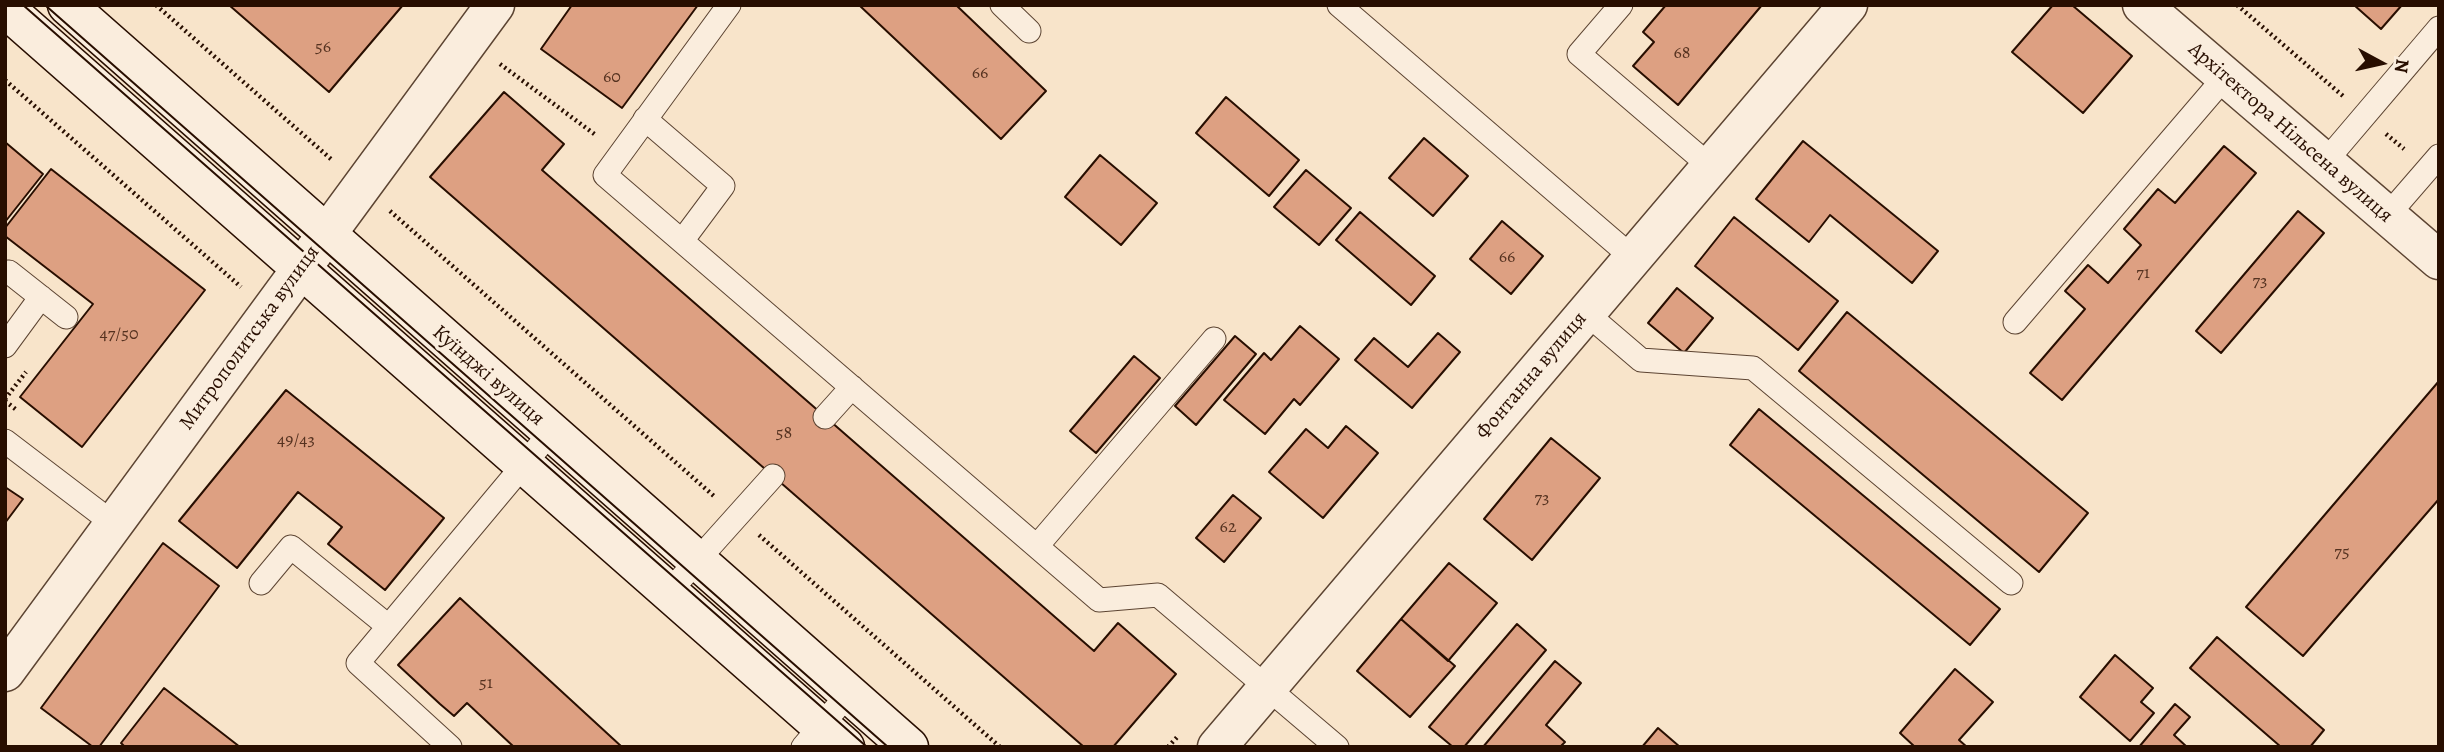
<!DOCTYPE html>
<html>
<head>
<meta charset="utf-8">
<style>
  body { margin:0 }
  #map { position:relative; width:2444px; height:752px; overflow:hidden; background:#f8e4ca; font-family:Alegreya,serif }
  canvas { display:block }
  .frame { position:absolute; inset:0; border:7px solid #280e00; pointer-events:none }
  .north { position:absolute; left:2346px; top:28px; width:70px; height:70px; -webkit-text-stroke:5px #faeddd; paint-order:stroke; rotate:98deg; font-size:19px; font-weight:700; line-height:28px; text-align:center; color:#280e00 }
  .north::after { content:''; display:block; margin:auto; width:24px; height:32px; background:#280e00; clip-path:polygon(50% 0,100% 100%,50% 72%,0 100%) }
</style>
</head>
<body>
<div id="map">
<canvas width="2444" height="752"></canvas>
<div class="frame"></div>
<div class="north">N</div>
</div>
<script>
const c = document.querySelector('canvas').getContext('2d');
c.lineJoin = 'round';
function paint(path, color) { c.fillStyle = color; c.fill(path, 'evenodd'); }
function trace(path, color, width, dash) { c.strokeStyle = color; c.lineWidth = width; c.lineCap = dash ? 'butt' : 'round'; c.setLineDash(dash || []); c.stroke(path); }
function drawText(font, color, halo, rows, align = 'center') {
  c.font = font + ' Alegreya,serif'; c.lineWidth = 7; c.setLineDash([]); c.textBaseline = 'middle'; c.strokeStyle = halo; c.fillStyle = color; for (const [text, x, y, turn = 0] of rows) {
    c.save(); c.translate(x, y); c.rotate((+turn || 0) * Math.PI / 180); c.textAlign = isNaN(turn) ? turn : align; if (halo) c.strokeText(text, 0, 0); c.fillText(text, 0, 0); c.restore();
  }
}
const building = new Path2D(`
  M229,5H403L329,92Z
  M572,5H698L622,108L541,49Z
  M859,5H956L1046,91L1001,139Z
  M1666,5H1762L1678,105L1633,66L1654,42L1643,32Z
  M2053,5H2072L2132,56L2083,113L2012,52Z
  M2354,5H2402L2381,29Z
  M504,92L564,144L542,170L1094,651L1118,623L1176,674L1113,747H1084L430,177Z
  M1226,97L1299,160L1269,196L1196,133Z
  M1424,138L1468,176L1433,216L1389,178Z
  M1803,141L1938,251L1912,283L1830,215L1809,242L1756,199Z
  M5,142L43,174L5,222Z
  M2224,146L2256,173L2062,400L2030,373L2085,309L2065,291L2088,265L2108,283L2141,245L2124,229L2158,189L2175,203Z
  M1100,155L1157,203L1121,245L1065,197Z
  M51,169L205,290L82,447L20,397L93,304L5,236V228Z
  M1306,170L1351,208L1319,245L1274,207Z
  M2298,211L2324,233L2221,353L2196,331Z
  M1360,212L1435,276L1411,305L1336,240Z
  M1734,217L1838,301L1798,350L1695,266Z
  M1502,221L1543,256L1511,294L1470,259Z
  M1677,288L1713,318L1684,353L1648,323Z
  M1847,312L2088,513L2039,572L1799,371Z
  M1300,326L1339,359L1300,405L1294,399L1265,434L1224,400L1264,353L1271,360Z
  M1438,333L1460,352L1412,408L1355,360L1374,338L1408,367Z
  M1235,336L1256,354L1196,425L1175,406Z
  M1134,356L1160,378L1096,453L1070,431Z
  M2439,381V499L2303,656L2246,607Z
  M286,390L444,518L385,590L328,544L342,527L298,492L237,568L179,521Z
  M1759,409L2000,609L1970,645L1730,445Z
  M1346,426L1378,453L1323,518L1269,472L1306,429L1328,448Z
  M1551,438L1600,478L1532,560L1484,519Z
  M5,487L23,499L5,523Z
  M1233,495L1261,518L1224,562L1196,538Z
  M163,543L219,586L99,747H93L41,708Z
  M1449,563L1497,603L1448,661L1401,619Z
  M460,598L622,747H514L467,703L454,716L440,704L398,665Z
  M1401,619L1455,666L1410,717L1357,671Z
  M1517,624L1546,650L1464,747H1453L1429,727Z
  M2217,637L2324,730L2310,747H2281L2190,668Z
  M2115,655L2153,688L2141,702L2154,713L2130,741L2080,697Z
  M1555,661L1581,683L1546,725L1565,742L1560,747H1483Z
  M1955,669L1993,702L1959,740L1967,747H1915L1900,733Z
  M164,688L240,747H125L121,743Z
  M2175,704L2190,717L2174,735L2187,747H2139Z
  M1658,728L1680,747H1642Z`);
const path = new Path2D(`
  M156,5L332,160
  M2237,5L2343,96
  M500,64L597,136
  M5,80L241,287
  M2386,134L2404,149
  M390,211L715,497
  M5,399L26,372
  M5,401L18,411
  M759,535L1000,747
  M1168,747L1179,735`);
const service = new Path2D(`
  M729,5L605,175L1099,600L1158,595L1337,747
  M1002,5L1029,31
  M1339,5L1633,258
  M1621,5L1579,54L1711,167
  M645,119L723,186L682,241
  M2325,162L2439,28
  M2387,216L2439,156
  M9,272L66,317
  M1586,313L1641,360L1753,368L2011,583
  M2015,322L2225,77
  M5,346L41,297
  M825,417L852,387
  M5,441L114,524
  M1037,546L1214,339
  M261,583L291,547L388,626
  M669,592L773,476
  M450,747L358,663L551,432
  M803,747L849,693`);
const minor = new Path2D(`
  M2142,5L2439,260
  M1217,747L1848,5`);
const tertiary = new Path2D(`
  M5,672L495,5`);
const secondary = new Path2D(`
  M67,5L909,747
  M5,8L845,747`);
const tram = new Path2D(`
  M23,5L867,747
  M45,5L888,747`);
const numberNames = [
  ["56",323,48],
  ["68",1682,54],
  ["66",980,74],
  ["60",612,78],
  ["66",1507,258],
  ["71",2143,274],
  ["73",2260,282],
  ["47/50",119,335],
  ["58",784,434],
  ["49/43",296,441],
  ["73",1542,499],
  ["62",1228,528],
  ["75",2342,553],
  ["51",486,684]
];
const streetNames = [
  ["Архітектора Нільсена вулиця",2290,133,41],
  ["Митрополитська вулиця",250,338,-54],
  ["Куїнджі вулиця",488,376,41],
  ["Фонтанна вулиця",1532,376,-50]
];
paint(building, '#dda082');
trace(building, '#280e00', 2);
trace(service, '#5c4432', 25);
trace(minor, '#5c4432', 41);
trace(tertiary, '#5c4432', 41);
trace(secondary, '#280e00', 41);
trace(path, '#280e00', 4.5, [2, 3.5]);
trace(service, '#faeddd', 23);
trace(minor, '#faeddd', 38);
trace(tertiary, '#faeddd', 38);
trace(secondary, '#faeddd', 38);
trace(tram, '#280e00', 2);
drawText('18px', '#553220', null, numberNames);
drawText('21px', '#280e00', '#faeddd', streetNames);
</script>
</body>
</html>
